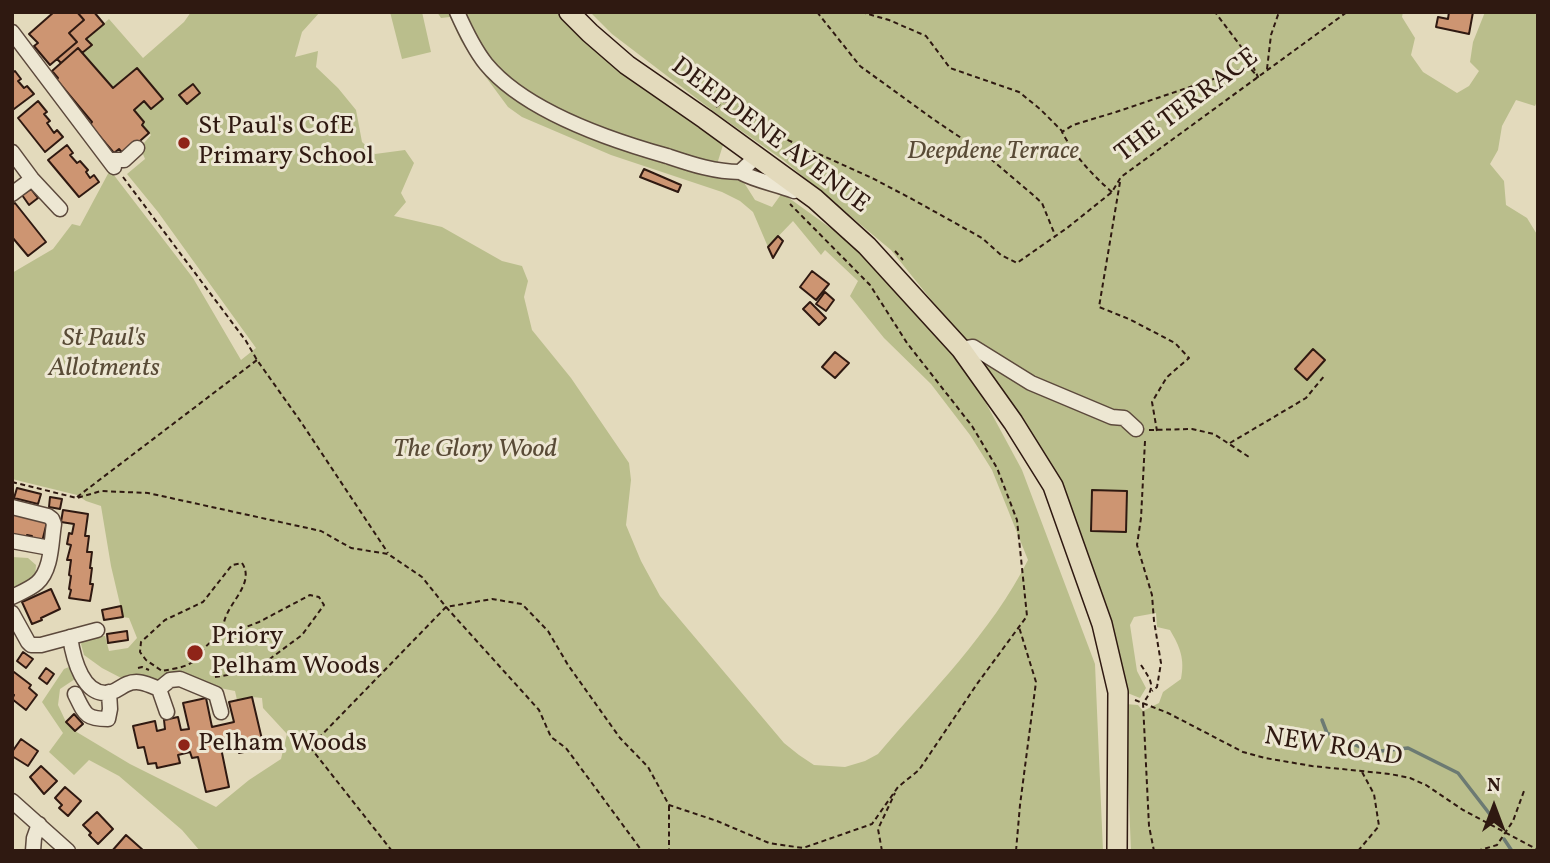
<!DOCTYPE html>
<html>
<head>
<meta charset="utf-8">
<style>
  body { margin:0 }
  #map { position:relative; width:1550px; height:863px; overflow:hidden; background:#e3dabc; font-family:Vollkorn,serif }
  canvas { display:block }
  .frame { position:absolute; inset:0; border:14px solid #2f1911; pointer-events:none }
  .north { position:absolute; left:1459px; top:772px; width:70px; height:70px; -webkit-text-stroke:5px #ede7d3; paint-order:stroke; rotate:0deg; font-size:19px; font-weight:700; line-height:28px; text-align:center; color:#2f1911 }
  .north::after { content:''; display:block; margin:auto; width:24px; height:32px; background:#2f1911; clip-path:polygon(50% 0,100% 100%,50% 72%,0 100%) }
</style>
</head>
<body>
<div id="map">
<canvas width="1550" height="863"></canvas>
<div class="frame"></div>
<div class="north">N</div>
</div>
<script>
const c = document.querySelector('canvas').getContext('2d');
c.lineJoin = 'round';
function paint(path, color) { c.fillStyle = color; c.fill(path, 'evenodd'); }
function trace(path, color, width, dash) { c.strokeStyle = color; c.lineWidth = width; c.lineCap = dash ? 'butt' : 'round'; c.setLineDash(dash || []); c.stroke(path); }
function drawText(font, color, halo, rows, align = 'center') {
  c.font = font + ' Vollkorn,serif'; c.lineWidth = 6; c.setLineDash([]); c.textBaseline = 'middle'; c.strokeStyle = halo; c.fillStyle = color; for (const [text, x, y, turn = 0] of rows) {
    c.save(); c.translate(x, y); c.rotate((+turn || 0) * Math.PI / 180); c.textAlign = isNaN(turn) ? turn : align; if (halo) c.strokeText(text, 0, 0); c.fillText(text, 0, 0); c.restore();
  }
}
const green = new Path2D(`
  M191,12H320L302,32L295,57L318,51L316,67L338,88L356,110L362,142L375,154L405,150L414,163L401,193L406,202L394,216L442,227L502,261L522,266L528,281L524,297L532,330L571,378L629,463L631,480L626,525L641,561L660,596L784,743L799,755L814,765L845,767L865,761L878,754C931,692 991,633 1028,560L992,470L970,435L931,384L884,338L850,296L858,281L825,250L821,255L793,221L768,247L753,212L740,201L722,192L611,155L522,117L508,107L474,61L461,41L450,17L441,18L437,12H558L584,41L645,88L723,145L718,161L716,175L743,181L755,200L772,207L782,193L843,237L902,291L967,368L1022,470L1095,664L1103,851H200L182,830L119,776L89,760L74,775L49,752L63,733L42,702L64,669L69,667L75,679L60,689L58,705L66,722L75,731L130,764L216,807L249,780L281,759L287,734L263,708L262,698L252,697L237,700L235,691L215,687L197,678L180,674L157,681L125,680L102,668L84,655L81,644L83,637L105,636L109,651L128,648L137,638L129,618L123,617L111,566L101,506L86,501L77,495L12,479V273L53,249L72,224L80,226L110,170L193,278L241,360L256,348L158,212L127,174L145,159L141,149L144,143L151,135L142,125L144,122L134,110L144,101L152,109L163,99L137,68L113,88L82,53L91,45L86,39L109,19L143,58L184,22Z
  M390,12H422L431,52L402,59Z
  M590,12H1403L1402,17L1415,38L1411,55L1423,72L1457,93L1469,86L1479,71L1470,62L1473,42L1485,12H1536L1538,22V59L1536,63L1538,65V99L1535,106L1516,100L1502,126L1498,150L1490,164L1504,181L1506,205L1527,218L1538,236V851H1131L1125,704L1138,705L1143,711L1159,703L1163,692L1181,679C1185,659 1180,647 1170,630L1157,627L1156,613L1134,617L1130,625L1137,671L1146,688L1140,698L1120,690L1061,488L1025,421L970,348L891,250L783,160L717,114L612,34Z
  M12,557L28,558L36,565L35,578L24,586L12,587Z`);
const stream = new Path2D(`
  M1322,720L1327,733L1360,747L1381,751L1408,748L1458,773L1492,817
  M1504,839L1512,851`);
const building = new Path2D(`
  M54,12H77L84,20L69,33L77,42L50,65L34,46L38,43L29,34Z
  M77,12H94L104,24L86,39L92,45L82,53L78,48L61,63L57,59L77,42L69,33L84,20Z
  M1449,12H1473L1469,34L1436,27L1438,17L1448,19Z
  M78,48L113,88L137,68L163,99L151,109L144,101L134,110L144,122L142,125L149,133L124,155L119,149L114,153L90,125L92,122L56,79L58,78L52,71Z
  M15,71L21,79L18,81L24,88L27,86L34,94L14,109L12,107V73Z
  M193,84L200,93L187,104L179,95Z
  M38,101L47,112L44,114L50,121L47,123L54,133L57,130L63,137L45,152L18,118Z
  M67,145L73,153L70,155L77,163L80,161L88,170L86,172L90,178L94,175L99,182L79,197L48,160Z
  M644,169L681,185L678,192L640,177Z
  M31,189L38,198L29,205L22,195Z
  M15,203L46,242L28,256L12,237V205Z
  M778,236L783,241L773,258L768,247Z
  M812,271L829,284L816,300L800,287Z
  M825,292L834,300L826,311L816,304Z
  M810,302L826,318L819,325L803,309Z
  M1313,349L1325,360L1307,380L1295,369Z
  M835,352L849,363L835,378L822,367Z
  M17,488L41,494L38,504L14,498Z
  M1092,490L1127,491L1126,532L1091,531Z
  M50,497L62,499L60,509L49,507Z
  M63,510L88,514L85,536H89L87,552H92L90,568H92L90,584H93L90,601L69,598L71,590L69,589L71,576L69,575L71,560H67L71,545L67,544L69,533L72,534L74,524L61,522Z
  M12,514L47,522L42,542L31,540L32,536L27,535L26,537L12,534Z
  M51,589L60,609L41,618L42,620L32,624L22,602Z
  M121,606L123,617L104,620L102,610Z
  M127,631L128,640L108,643L107,634Z
  M23,652L33,659L26,668L17,661Z
  M46,668L54,674L47,684L39,678Z
  M14,672L31,685L29,688L37,695L26,710L12,699L14,695L12,694V674Z
  M252,697L264,748L239,753L237,744L221,748L229,787L206,792L198,757L192,758L190,752L178,755L180,763L157,768L156,763L148,764L144,747L138,748L133,726L155,721L157,731L165,729L164,720L178,717L181,730L189,729L183,703L206,698L212,727L234,722L229,702Z
  M74,714L83,724L75,731L66,722Z
  M21,739L38,751L28,766L12,756V752Z
  M41,766L57,781L44,794L30,777Z
  M65,787L81,801L68,816L59,808L62,805L55,798Z
  M97,812L113,829L98,844L89,835L91,833L83,825Z
  M126,835L144,851H112Z`);
const path = new Path2D(`
  M817,12L860,66L933,119L985,154L1032,194L1042,203L1055,235
  M861,12L889,20L926,36L950,68L1019,92L1040,109L1062,131
  M1267,69L1271,35L1279,12
  M716,107L723,102H732L781,137L872,178L912,199L982,238L1001,255L1017,263L1067,228L1112,192L1121,177L1347,12
  M123,177L246,341L257,360L301,422L388,553
  M1120,182L1099,307L1129,319L1175,343L1189,358L1167,377L1152,402L1157,431
  M1112,192C1091,174 1075,156 1062,132L1073,125L1116,112L1249,67L1258,77L1248,56L1215,12
  M895,251L903,260
  M1149,430L1192,429L1214,434L1249,457
  M1145,441L1141,518L1137,545L1152,595L1154,621L1161,663L1157,687L1152,691
  M1230,443L1306,398L1325,375
  M12,482L77,498L101,491L148,493L321,531L351,548L388,554L422,577L446,607L539,710L551,737L566,748L642,851
  M77,497L257,360
  M242,563C254,581 234,598 227,614C223,622 223,629 222,637C200,644 205,655 191,663C183,668 171,669 162,671L146,660L140,652L141,642L165,620L203,602L232,565Z
  M1141,665C1152,682 1156,686 1143,703L1149,826L1154,851
  M138,668L142,667L149,670
  M215,677L259,670L267,661L302,635L324,605L319,597L310,595L259,622L223,636
  M1135,700L1168,713L1243,752L1265,758L1312,766L1390,774L1410,778L1426,785L1463,810L1538,850
  M669,806V851
  M392,851L310,747L446,607L492,599L522,604L548,631L568,665L620,738L648,767L669,805L717,821L769,843L803,848L872,824L898,787L919,770L977,684L1027,616L1017,520L997,468L972,426L907,343L870,285L790,204
  M882,851L878,829L895,793
  M1016,851L1020,805L1036,682L1019,627
  M1358,851L1379,826L1374,794L1362,772
  M1477,851L1497,845L1513,821L1524,791`);
const minor = new Path2D(`
  M457,12C465,30 474,49 486,64C525,111 610,140 667,156C691,164 714,172 740,172L756,157
  M12,32L114,167
  M12,152L32,179L60,209
  M109,160H124L137,148
  M740,172C756,181 777,184 794,191
  M12,194L32,179
  M961,349L973,347L1031,383L1112,417L1124,418L1136,429
  M12,507L48,516L52,519L54,524C51,542 52,570 37,583C30,589 20,593 12,597
  M12,541L50,548
  M12,613L28,642L31,645H41L97,630
  M70,637C73,657 83,700 112,692C118,690 122,686 127,684C139,679 149,685 159,689L167,712
  M159,689L170,680L180,679L216,694L221,712
  M75,694C85,714 85,719 108,719L110,709L109,692
  M12,801L68,851
  M33,851L34,838L39,824`);
const highway = new Path2D(`
  M569,12L590,33L627,65L705,119L815,199L867,246L961,349L1013,422L1053,486L1102,624L1118,692L1117,851`);
const markers = [
  [184,143,7,"#8f2418"],
  [195,653,9,"#8f2418"],
  [184,745,7,"#8f2418"]
];
const streetNames = [
  ["THE TERRACE",1188,107,-37],
  ["DEEPDENE AVENUE",769,137,37],
  ["NEW ROAD",1333,749,9]
];
const poiNames = [
  ["St Paul's CofE",198,128],
  ["Primary School",198,158],
  ["Priory",211,638],
  ["Pelham Woods",211,668],
  ["Pelham Woods",198,745]
];
const parkNames = [
  ["Deepdene Terrace",993,153],
  ["St Paul's",104,340],
  ["Allotments",104,370],
  ["The Glory Wood",475,451]
];
paint(green, '#babe8c');
trace(stream, '#6c7a73', 3.5);
paint(building, '#cd9572');
trace(building, '#2f1911', 2);
trace(minor, '#5c493c', 17);
trace(highway, '#2f1911', 22);
trace(path, '#2f1911', 2, [5, 3.5]);
trace(minor, '#ede7d3', 14);
trace(highway, '#e3dabc', 19);
for (const [x, y, r, color] of markers) { const dot = new Path2D(); dot.arc(x, y, r, 0, 2 * Math.PI); c.fillStyle = color; c.fill(dot); trace(dot, '#ede7d3', 2.5); }
drawText('26px', '#2f1911', '#ede7d3', streetNames);
drawText('26px', '#2f1911', '#ede7d3', poiNames, 'left');
drawText('italic 26px', '#594b36', '#ede7d3', parkNames);
</script>
</body>
</html>
